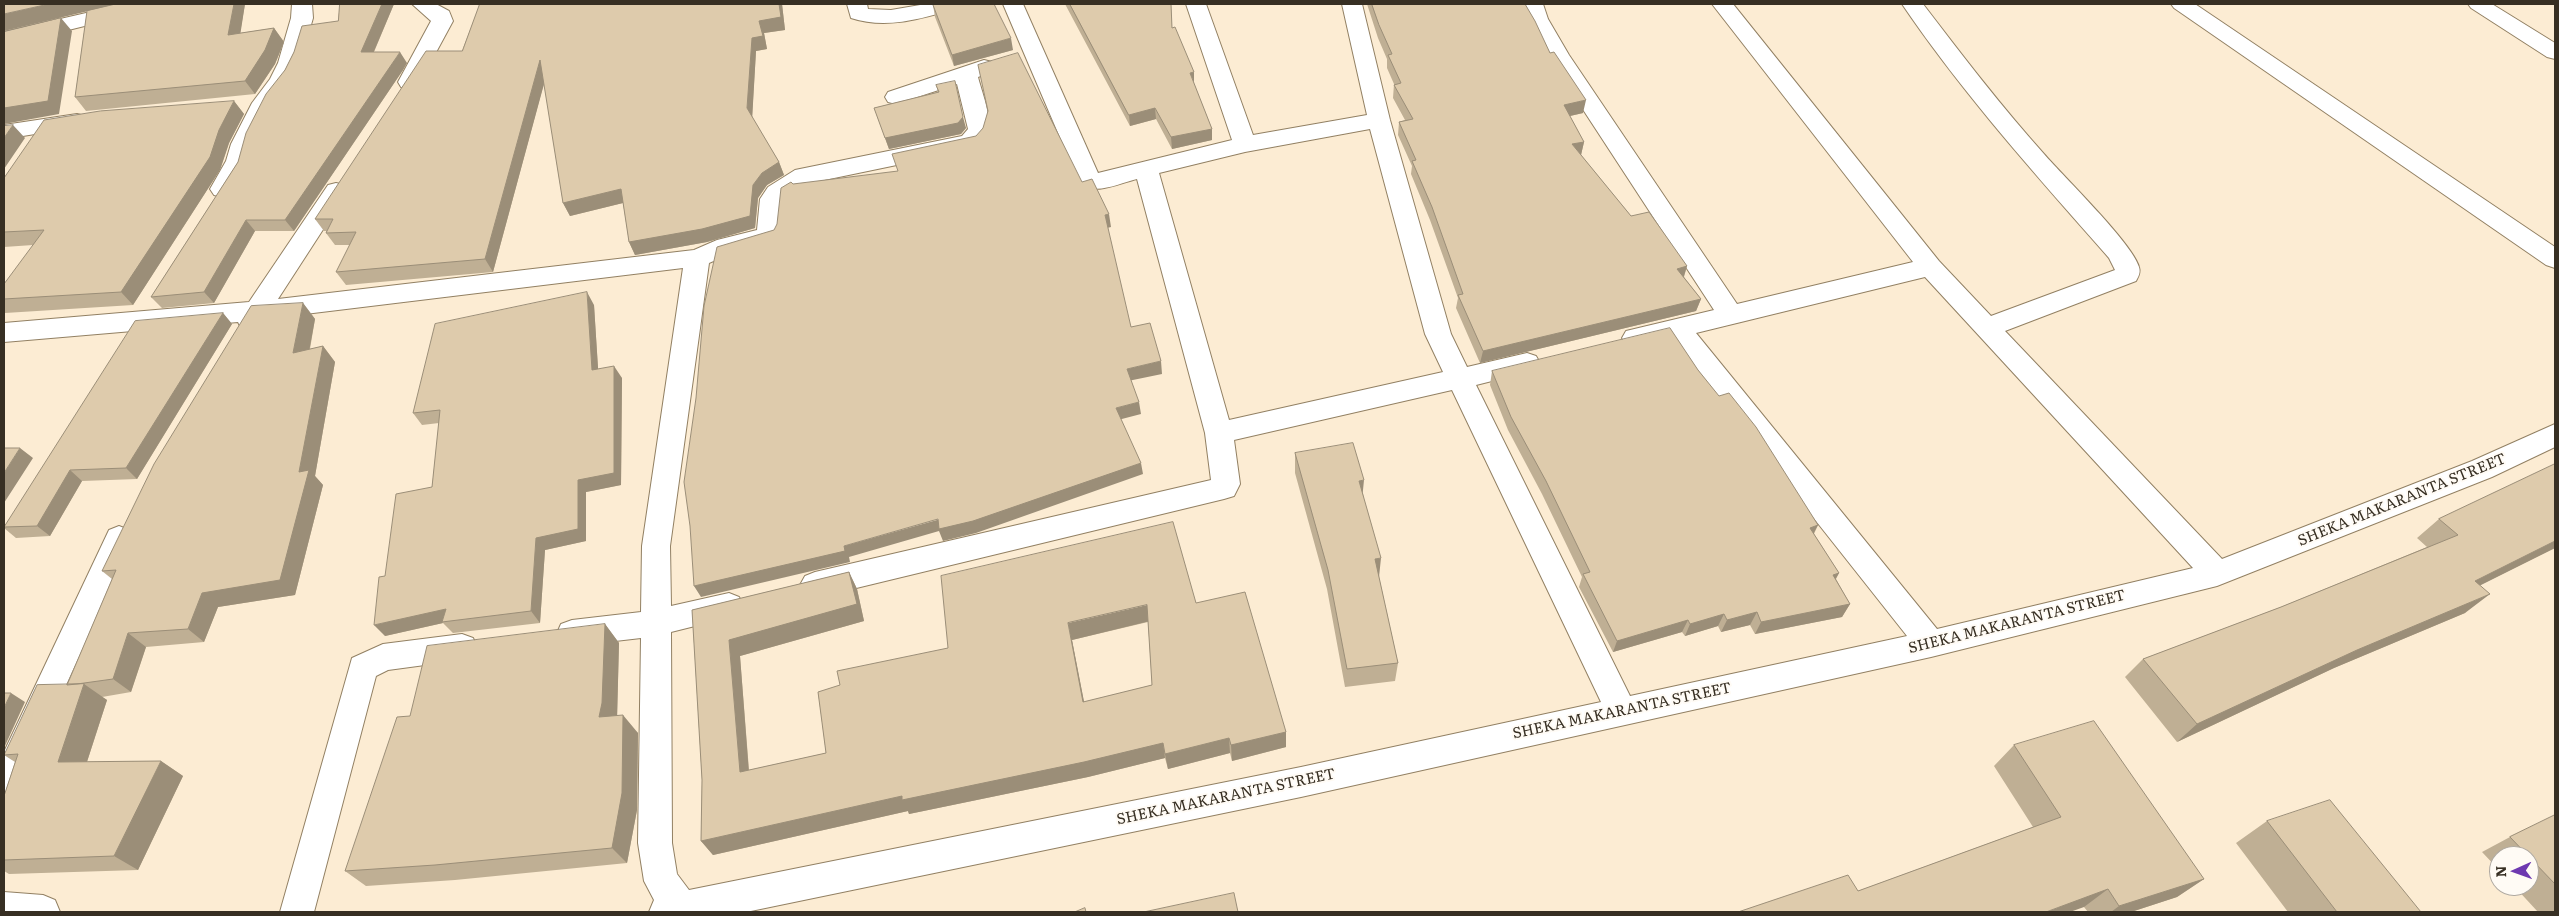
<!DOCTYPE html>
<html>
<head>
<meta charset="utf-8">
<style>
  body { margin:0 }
  #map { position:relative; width:2559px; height:916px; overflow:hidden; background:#fcecd3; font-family:Literata,serif }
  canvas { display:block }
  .frame { position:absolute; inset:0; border:5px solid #372f23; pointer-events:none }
  .north { position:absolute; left:2489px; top:846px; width:50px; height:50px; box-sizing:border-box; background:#fffbf5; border:1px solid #afa9a1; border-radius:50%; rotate:268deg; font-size:14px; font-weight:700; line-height:20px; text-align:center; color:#372f23 }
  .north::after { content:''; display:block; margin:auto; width:18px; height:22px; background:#6e39b0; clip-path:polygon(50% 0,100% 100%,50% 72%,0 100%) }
</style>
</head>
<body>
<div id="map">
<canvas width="2559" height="916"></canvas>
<div class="frame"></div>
<div class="north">N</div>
</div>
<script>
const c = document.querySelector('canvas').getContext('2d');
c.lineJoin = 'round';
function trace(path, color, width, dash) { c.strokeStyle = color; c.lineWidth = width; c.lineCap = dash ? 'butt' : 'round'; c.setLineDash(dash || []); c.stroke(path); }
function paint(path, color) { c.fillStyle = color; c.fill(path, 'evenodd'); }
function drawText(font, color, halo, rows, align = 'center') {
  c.font = font + ' Literata,serif'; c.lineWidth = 4; c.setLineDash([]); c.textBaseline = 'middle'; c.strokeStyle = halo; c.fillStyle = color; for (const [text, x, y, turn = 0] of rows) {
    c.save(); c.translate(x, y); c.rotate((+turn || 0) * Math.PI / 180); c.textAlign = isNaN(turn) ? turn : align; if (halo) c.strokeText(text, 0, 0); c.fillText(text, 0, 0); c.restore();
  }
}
const minor = new Path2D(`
  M125,4H160L157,8L4,46V32Z
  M292,4H312L313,18L300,63L291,81L273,105L253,144L250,161L230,195L222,197L214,195L210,189L226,161L231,144L252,103L270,79L278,63L291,18Z
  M412,4H436L449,11L453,21L420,82L417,87L409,89L401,87L398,82L431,21Z
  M847,4H867L868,9L891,10L926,4H962L959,8C923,18 887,30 851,18Z
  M1003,4H1023L1098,173L1232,140L1186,4H1206L1253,135L1367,115L1342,4H1362L1390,120L1451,334L1467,367L1527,353L1536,356L1540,363L1536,370L1476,385L1630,696L1907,636L1672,339L1635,348L1626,345L1622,338L1626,331L1714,310L1548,56L1526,19L1523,4H1543L1548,19L1569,55L1737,304L1913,262L1712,4H1733L1939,261L1991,316L2115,270L2109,258C2037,176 1963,94 1902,4H1923C1962,55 2001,106 2044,154C2063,176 2133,244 2139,267C2141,273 2138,277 2136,281L2005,331L2222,559L2472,461L2555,424V447L2492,477L2217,586L1931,657L1301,797L746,912H649L654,900L644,881L638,843L641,638L572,646L561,642L557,633L561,624L572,620L641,612L642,546L683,268L264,319C258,329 253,331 241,328L238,322L4,342V323L249,302L328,185L336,183L344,185L348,191L278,299L694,250L717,240L757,230L760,199L768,187L795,170L962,136L968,129L957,84L896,104L888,102L885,97L888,92L984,60L992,62L995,67L992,72L978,77C984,101 1003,140 969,150L810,183L784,200L780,236L777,242L732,253L709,263L670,546L671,606L729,593L739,597L744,606L739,615L671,632L672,843L677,874L689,890L1301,767L1601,702L1452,390L1234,440L1240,484L1234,496L1224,499L815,598L805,594L800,585L805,576L815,572L1211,480L1205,433L1137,179C1119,183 1094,197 1079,182ZM1370,129L1425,334L1443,372L1229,420L1159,173L1245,152ZM1925,277L2193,568L1937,629L1696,333Z
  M2171,4H2195L2555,247V268L2546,265L2174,8Z
  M2468,4H2492L2555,43V59L2547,57L2471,8Z
  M77,114L85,116L88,121L85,126L4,139V125Z
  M119,526L129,530L133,538L15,797L4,801V752L109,530Z
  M462,634L473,638L477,647L473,656L462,660L388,670L376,676L314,912H280L352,658L383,644Z
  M4,892L43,895L55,900L60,912H4Z`);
const wall = new Path2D(`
  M4,4H245L240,33L274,28L284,42L275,64L255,94L86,111L75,97L87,11Z
  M340,4H394L374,52L407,63L403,70L294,231H255L214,303L162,308L151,297L238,162L294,52L338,21Z
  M480,4H782L785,30L764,33L767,49L756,51L752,117L779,162L784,175L767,185L758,198L755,228L707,242L635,255L629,242L623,203L570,216L563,203L544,83L493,272L346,285L336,272L350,245H335L326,233V231H324L315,219L462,51Z
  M1065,4H1171L1172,28L1212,129V140L1172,149L1156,119L1130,126Z
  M1367,4H1525L1550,53L1583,113L1570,116L1584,142L1581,155L1631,216L1687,266L1684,277L1701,299L1696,311L1480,363L1456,308L1458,298L1430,220L1411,174L1412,166L1398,135L1399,122L1405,120L1393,98L1394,84L1387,68V59L1378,38Z
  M933,5L1013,50L954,66L935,17Z
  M936,85L966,128L961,134L889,149L878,119L874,108L938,92Z
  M234,101L244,114L229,143L220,170L133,305L5,313L4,312V299L33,245L4,247V178Z
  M303,303L315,319L310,349L323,346L335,362L315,476L323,485L295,595L218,607L204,642L146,647L131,692L102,697L107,700L87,762L161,761L183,776L138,870L9,874L4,871V796L15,762L4,755L67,685L112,579L102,571Z
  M594,305L598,369L622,378L621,485L586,492V541L545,550L540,623L453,633L443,623L385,636V576L432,487L439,423L422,425L413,413Z
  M223,313L232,324L137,479L82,481L50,536L16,538L4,528V526Z
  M1698,370L1818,525L1814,534L1839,573L1836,579L1850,604L1842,617L1755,634L1750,625L1721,632L1718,626L1685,636L1682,632L1613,652L1579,587L1582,577L1542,494L1508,430L1490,385L1492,371Z
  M1295,453L1363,494L1379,577L1398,663L1395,681L1345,687L1327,589L1295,473Z
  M2555,464V548L2480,585L2465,613L2334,668L2177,742L2125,677L2143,659L2281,607L2427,547L2417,538L2439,519Z
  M849,572L857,589L864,621L740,656L749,770L826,753L818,692L1196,603L1286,732V747L1232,761L1230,753L1168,769L1165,758L1088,777L909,814L908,811L713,855L701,841L702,780L692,610ZM1148,622L1152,685L1084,702L1072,640Z
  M605,624L619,643L617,716L638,733L637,810L627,863L455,880L366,886L345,871L410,716Z
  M2014,745L2204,879L2177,897L2131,912H2088L2084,907L1738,912L1858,891L2033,827L1994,766Z
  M2555,815V912H2538L2514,886H2529V856H2499V870L2482,852L2510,837Z
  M2267,821L2421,912H2288L2236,843Z`);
const shadedWall = new Path2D(`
  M49,4H118L4,31V14Z
  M234,4H245L238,49L228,35Z
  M382,4H394L369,63L361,52Z
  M779,4H782L785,30L764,33L767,49L756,51L752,121L747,108L752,38L759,21Z
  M61,18L72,31L59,114L4,124V108Z
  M274,28L284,42L275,64L255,94L245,81Z
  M1011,38L1013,50L954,66L952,55Z
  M400,52L407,63L403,70L294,231L285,220Z
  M540,60L547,73L493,272L485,259Z
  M1194,72V83L1190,73Z
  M1586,100L1583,113L1561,118L1564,105Z
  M234,101L244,114L229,143L220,170L133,305L121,292L219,130Z
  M1155,108L1156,119L1130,126L1129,115Z
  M963,117L966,128L961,134L889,149L885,138Z
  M13,125L25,138L4,169V138Z
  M1212,129V140L1172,149L1171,137Z
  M1584,142L1581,155L1572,144Z
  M779,162L784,175L767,185L758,198L755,228L707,242L635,255L629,242L753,185L762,173Z
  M621,189L627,202L570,216L563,203Z
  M1109,214L1111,227L1107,228L1105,215Z
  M246,220L255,231L214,303L204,292Z
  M1687,266L1683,279L1677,269Z
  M587,292L594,305L599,383L592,370Z
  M1701,299L1696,311L1480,363L1483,351Z
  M303,303L315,319L306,368L293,353Z
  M223,313L232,324L137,479L126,468Z
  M323,346L335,362L315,476L323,485L295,595L218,607L204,642L188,629L202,593L299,472Z
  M1161,361L1162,374L1128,381L1127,369Z
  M614,366L622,378L621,485L586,492V541L545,550L540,623L531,611L536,538L578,480Z
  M1139,402L1141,414L1118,420L1116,408Z
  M20,448L33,458L4,503V473Z
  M1141,463L1143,474L976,533L943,541L939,531L849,557L850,562L701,597L694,586L844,546Z
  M70,470L82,481L50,536L37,526Z
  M1364,480L1362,500L1359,481Z
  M1818,525L1811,538L1810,528Z
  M2555,541V548L2451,600L2475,581Z
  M1381,558L1379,577L1373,578L1375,559Z
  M849,572L857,589L864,621L740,656L750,787L740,772L729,640Z
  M1839,573L1832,585L1833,575Z
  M2490,594L2465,613L2334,668L2177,742L2197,724L2357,650Z
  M1850,604L1842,617L1755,634L1761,622Z
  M1147,605L1150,621L1072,640L1087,717L1083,702L1068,623Z
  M446,609L442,622L443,623L385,636L374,625Z
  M1757,612L1750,625L1721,632L1727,620Z
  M1724,614L1718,626L1685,636L1690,624Z
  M1688,620L1682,632L1613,652L1617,641Z
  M605,624L619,643L617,721L599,717Z
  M128,633L146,647L131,692L113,679Z
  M84,684L107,700L82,777L58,762Z
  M11,693L25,702L4,748V708Z
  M623,715L638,733L637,810L627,863L612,848Z
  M1286,732V747L1232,761L1231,745Z
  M1229,738L1230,753L1168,769L1165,754Z
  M1163,743L1165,758L1088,777L909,814L908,811L713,855L701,841L902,796Z
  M161,761L183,776L138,870L114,856Z
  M2204,879L2177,897L2131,912H2111L2119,906Z
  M2108,889L2084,907L2070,912H2046Z`);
const building = new Path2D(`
  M4,4H49L4,14Z
  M116,4H234L228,35L274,28L265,50L245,81L75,97L87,11Z
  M340,4H382L361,52H400L396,58L285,220H246L204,292L151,297L238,162L246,133L266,94L285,70L294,52L302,26L338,21Z
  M480,4H779L781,17L759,21L763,36L752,38L747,108L779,162L762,173L753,185L750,216L702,229L629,242L621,189L563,203L540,60L485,259L336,272L356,232L326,233L333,219H315L426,51H462Z
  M937,4H994L1011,38L952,55L933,5Z
  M1070,4H1171L1172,28L1175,27L1194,72L1190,73L1212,129L1171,137L1155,108L1129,115Z
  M1372,4H1525L1535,21L1550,53L1554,52L1586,100L1564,105L1584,142L1572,144L1631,216L1649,212L1687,266L1677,269L1701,299L1483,351L1458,295L1463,294L1432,207L1412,161L1416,160L1399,122L1413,119L1394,85L1401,83L1388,55L1392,54L1379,25Z
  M61,18L48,101L4,108V32Z
  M1018,53L1082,182L1092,179L1109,214L1105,215L1131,327L1150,323L1161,361L1127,369L1139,402L1116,408L1141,463L973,521L939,529L938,519L844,546L845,551L694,586L690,526L684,482L696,398L704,306L717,247L774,230L777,224L781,188L791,182L793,184L898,171L892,154L976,136L983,128L988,111L978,65Z
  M955,81L963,117L958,123L885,138L874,108L939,92L936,85Z
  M234,101L219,130L210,157L121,292L4,299V284L44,230L4,232V178L44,120L100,111Z
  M13,125L4,138V126Z
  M587,292L592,370L614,366V473L578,480V529L536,538L531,611L442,622L446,609L374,625L379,577L385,576L396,494L432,487L440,410L413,413L435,324Z
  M303,303L293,353L323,346L299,472L309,470L280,580L202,593L188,629L128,633L113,679L77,684L67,685L116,570L102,571L154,464L251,306Z
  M223,313L126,468L70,470L37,526L4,527L135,321Z
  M1670,328L1698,370L1719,396L1729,393L1756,427L1818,525L1810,528L1839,573L1833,575L1850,604L1761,622L1757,612L1727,620L1724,614L1690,624L1688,620L1617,641L1583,574L1590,572L1546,481L1511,417L1492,371Z
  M1353,443L1364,480L1359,481L1381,558L1375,559L1398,663L1347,669L1328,570L1295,453Z
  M4,448H20L4,473Z
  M2555,464V541L2475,581L2490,594L2357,650L2197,724L2143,659L2281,607L2458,535L2439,519Z
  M1173,522L1196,603L1245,592L1286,732L1231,745L1229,738L1165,754L1163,743L1084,762L902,800V796L701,841L702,780L692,610L849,572L857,604L729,640L740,772L826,753L818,692L840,685L837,671L948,648L941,576ZM1147,605L1152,685L1083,702L1068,623Z
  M605,624L602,703L599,717L623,715L622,793L612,848L435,865L345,871L397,717L410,716L427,646Z
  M84,684L58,762L161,761L114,856L4,860V796L18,754L4,755L37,685Z
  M4,693H11L4,708Z
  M2094,721L2204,879L2119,906L2108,889L2046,912H1738L1848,875L1858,891L2061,817L2014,745Z
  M2330,800L2421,912H2337L2267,821Z
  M2555,815V884L2510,837Z
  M1234,893L1238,912H1144Z
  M1085,908L1086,912H1075Z`);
const streetNames = [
  ["SHEKA MAKARANTA STREET",2402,500,-22],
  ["SHEKA MAKARANTA STREET",2017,622,-14],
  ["SHEKA MAKARANTA STREET",1622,711,-12],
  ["SHEKA MAKARANTA STREET",1226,797,-12]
];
trace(minor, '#928063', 2);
paint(minor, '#fff');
paint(wall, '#bfaf94');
paint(shadedWall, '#9b8e78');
paint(building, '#decbac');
trace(building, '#9b8e78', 1);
drawText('15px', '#372f23', '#fffbf5', streetNames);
</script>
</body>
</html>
